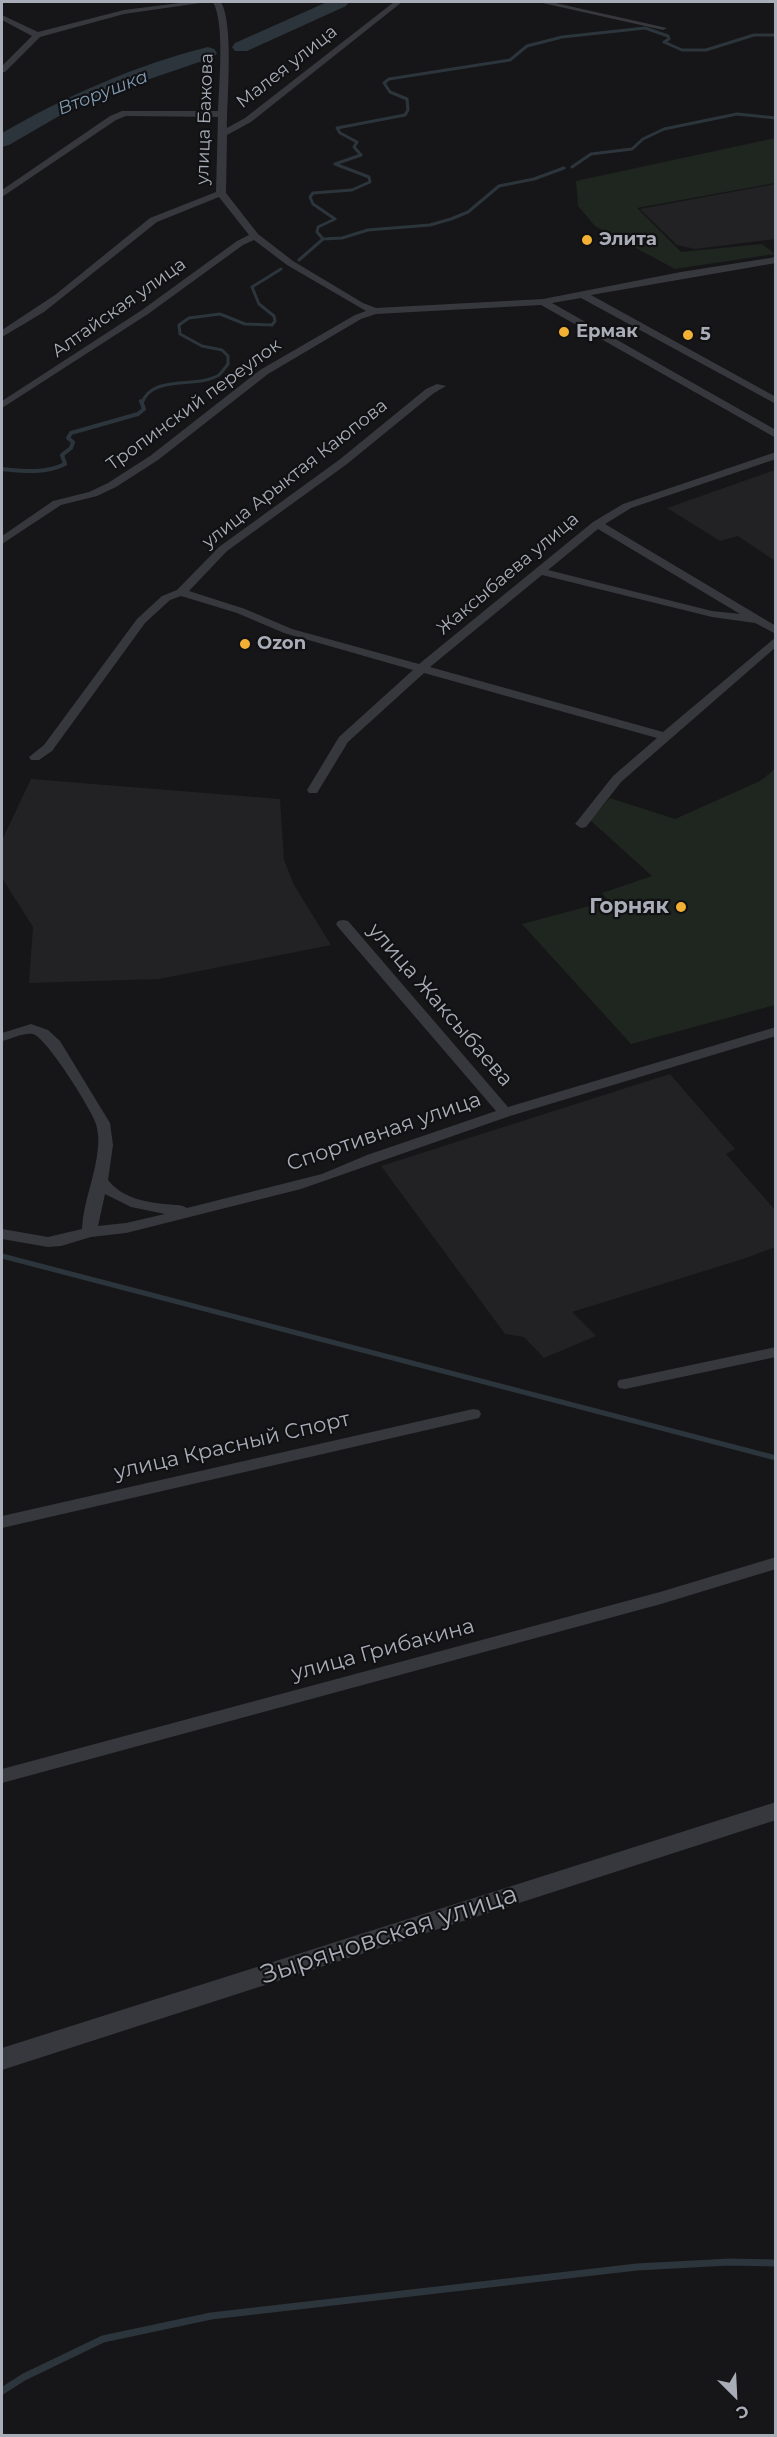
<!DOCTYPE html>
<html>
<head>
<meta charset="utf-8">
<style>
  body { margin:0 }
  #map { position:relative; width:777px; height:2437px; overflow:hidden; background:#161618; font-family:Montserrat,sans-serif }
  canvas { display:block }
  .frame { position:absolute; inset:0; border:3px solid #a8adb8; pointer-events:none }
  .north { position:absolute; left:705px; top:2365px; width:60px; height:60px; -webkit-text-stroke:4px #111113; paint-order:stroke; rotate:156deg; font-size:16px; font-weight:700; line-height:24px; text-align:center; color:#a8adb8 }
  .north::after { content:''; display:block; margin:auto; width:21px; height:27px; background:#a8adb8; clip-path:polygon(50% 0,100% 100%,50% 72%,0 100%) }
</style>
</head>
<body>
<div id="map">
<canvas width="777" height="2437"></canvas>
<div class="frame"></div>
<div class="north">С</div>
</div>
<script>
const c = document.querySelector('canvas').getContext('2d');
c.lineJoin = 'round';
function paint(path, color) { c.fillStyle = color; c.fill(path, 'evenodd'); }
function trace(path, color, width, dash) { c.strokeStyle = color; c.lineWidth = width; c.lineCap = dash ? 'butt' : 'round'; c.setLineDash(dash || []); c.stroke(path); }
function drawText(font, color, halo, rows, align = 'center') {
  c.font = font + ' Montserrat,sans-serif'; c.lineWidth = 4.5; c.setLineDash([]); c.textBaseline = 'middle'; c.strokeStyle = halo; c.fillStyle = color; for (const [text, x, y, turn = 0] of rows) {
    c.save(); c.translate(x, y); c.rotate((+turn || 0) * Math.PI / 180); c.textAlign = isNaN(turn) ? turn : align; if (halo) c.strokeText(text, 0, 0); c.fillText(text, 0, 0); c.restore();
  }
}
const built = new Path2D(`
  M775,184V239L695,249L677,245L640,209Z
  M775,470V561L738,536L720,541L667,508Z
  M31,779L280,799L284,860L294,885L331,945L159,979L29,983L33,927L2,878V840Z
  M670,1074L735,1149L726,1154L775,1210V1247L743,1259L572,1312L596,1336L544,1358L524,1337L505,1334L381,1166Z`);
const green = new Path2D(`
  M775,138V183L637,208L681,252L762,244L775,254L675,269L595,226L578,206L576,181Z
  M775,769V1005L631,1044L522,924L608,901L602,893L652,876L590,820L610,798L675,819L760,781Z`);
const streamFar3 = new Path2D(`
  M572,167L591,154L632,149L643,139L664,129L737,114L776,118
  M323,239L342,238L368,230L430,225L451,219L468,212L499,186L534,179L564,168
  M299,260L323,239L317,232L318,227L335,219L313,204L310,197L313,193L352,190L370,182L369,177L335,164L361,155L354,147L357,142L340,133L337,128L405,115L408,110L407,99L390,92L384,83L389,79L510,60L527,46L562,37L645,28L668,36L669,39L664,42L682,50H706L754,35H776
  M142,403C152,374 197,389 219,375C222,372 225,368 228,364V356L222,350L202,346L180,334L179,325L189,318L220,314L245,324L272,325L275,321L274,316L259,304L252,287L281,269`);
const streamFar2 = new Path2D(`
  M2,469C23,471 45,474 65,464L62,455L71,448L73,442L68,438L71,433L138,414L144,409L141,401`);
const streamFar1 = new Path2D(`
  M2,1256L776,1458`);
const stream = new Path2D(`
  M2,2391L24,2377L103,2339L211,2316L637,2267L730,2262L776,2263`);
const river = new Path2D(`
  M327,2H349L346,6L247,51H235L232,47L235,43Z
  M208,47L214,49L217,53L214,57L135,84L66,112L9,145L2,147V133C66,96 136,65 208,47Z`);
const minor = new Path2D(`
  M188,2H207L124,14L40,37L5,72H2V66L32,36L2,20V15L38,32L124,10Z
  M213,2H221C234,25 227,99 227,128L245,118L394,2H402L251,122L227,135L226,193L258,234L293,261L363,303L376,308L543,299L681,272L776,257V263L591,295L776,397V404L581,298L552,303L776,430V438L541,305L376,314L361,319L268,374L158,460L116,487L97,496L61,505L2,544V536L53,501L89,492L108,483L150,456L260,370L355,315L366,311L287,265L254,240L243,245L148,314L2,408V401L142,310L237,241L249,235L219,197L157,222L44,312L2,337V330L55,295L150,218L216,192L218,117L126,116L116,120L2,197V190L110,116L122,111H218C219,85 225,23 213,2Z
  M538,2H551L667,28L663,30Z
  M437,384L446,386L434,393L347,464L227,551L189,591L245,609L292,629L419,664L593,522L623,504L776,452V459L631,508L605,524L776,626V634L755,623L712,617L542,575L430,667L663,732L776,637V647L621,782L586,827L581,828L575,824L613,776L657,738L424,673L348,742L317,793H309L307,790L339,737L413,670L284,633L237,613L181,596L170,600L145,623L52,751L39,760H31L29,757L44,745L137,619L162,596L177,590L219,547L339,460L426,389ZM598,529L740,614L712,611L548,570Z
  M343,920L348,921L508,1107L776,1027V1036L510,1116L301,1189L126,1233L91,1237L61,1246L48,1247L2,1239V1229L48,1237L82,1229C83,1202 96,1175 98,1147C99,1140 98,1131 96,1124C92,1110 46,1037 33,1034C24,1032 11,1039 2,1041V1033L31,1024L48,1030L60,1041L110,1123L113,1145L108,1180C121,1197 144,1202 164,1204C172,1205 181,1204 187,1208L322,1174L367,1155L496,1111L338,927L336,924L338,921ZM105,1194L131,1207L165,1214L126,1223L98,1226Z
  M776,1347V1357L625,1389L619,1388L617,1384L619,1380L625,1379Z
  M473,1409L479,1410L481,1414L479,1418L2,1528V1516Z
  M776,1557V1569L661,1604L2,1783V1769L660,1592Z`);
const tertiary = new Path2D(`
  M776,1802V1820L2,2070V2048Z`);
const markers = [
  [587,240,6,"#f2b134"],
  [564,332,6,"#f2b134"],
  [688,335,6,"#f2b134"],
  [245,644,6,"#f2b134"],
  [681,907,6,"#f2b134"]
];
const farStreetnames = [
  ["Малея улица",287,67,-38],
  ["улица Бажова",205,119,-88],
  ["Алтайская улица",119,308,-35],
  ["Тропинский переулок",194,405,-36],
  ["улица Арыктая Каюпова",295,474,-38],
  ["Жаксыбаева улица",508,574,-40]
];
const farWaternames = [
  ["Вторушка",103,93,-21]
];
const farPoinames = [
  ["Элита",599,240],
  ["Ермак",576,332],
  ["5",700,335],
  ["Ozon",257,644]
];
const poiNames = [
  ["Горняк",669,907]
];
const streetNames = [
  ["улица Жаксыбаева",440,1005,49],
  ["Спортивная улица",384,1132,-19],
  ["улица Красный Спорт",232,1446,-13],
  ["улица Грибакина",383,1650,-15]
];
const nearStreetnames = [
  ["Зыряновская улица",389,1935,-18]
];
paint(built, '#222225');
paint(green, '#1e261f');
trace(streamFar3, '#2c353c', 3);
trace(streamFar2, '#2c353c', 4);
trace(streamFar1, '#2c353c', 5);
trace(stream, '#2c353c', 7);
paint(river, '#2c353c');
paint(minor, '#37383d');
paint(tertiary, '#37383d');
for (const [x, y, r, color] of markers) { const dot = new Path2D(); dot.arc(x, y, r, 0, 2 * Math.PI); c.fillStyle = color; c.fill(dot); trace(dot, '#111113', 2); }
drawText('18px', '#a8adb8', '#111113', farStreetnames);
drawText('italic 18px', '#7f9bb3', '#111113', farWaternames);
drawText('bold 18px', '#a8adb8', '#111113', farPoinames, 'left');
drawText('bold 21px', '#a8adb8', '#111113', poiNames, 'right');
drawText('21px', '#a8adb8', '#111113', streetNames);
drawText('26px', '#a8adb8', '#111113', nearStreetnames);
</script>
</body>
</html>
